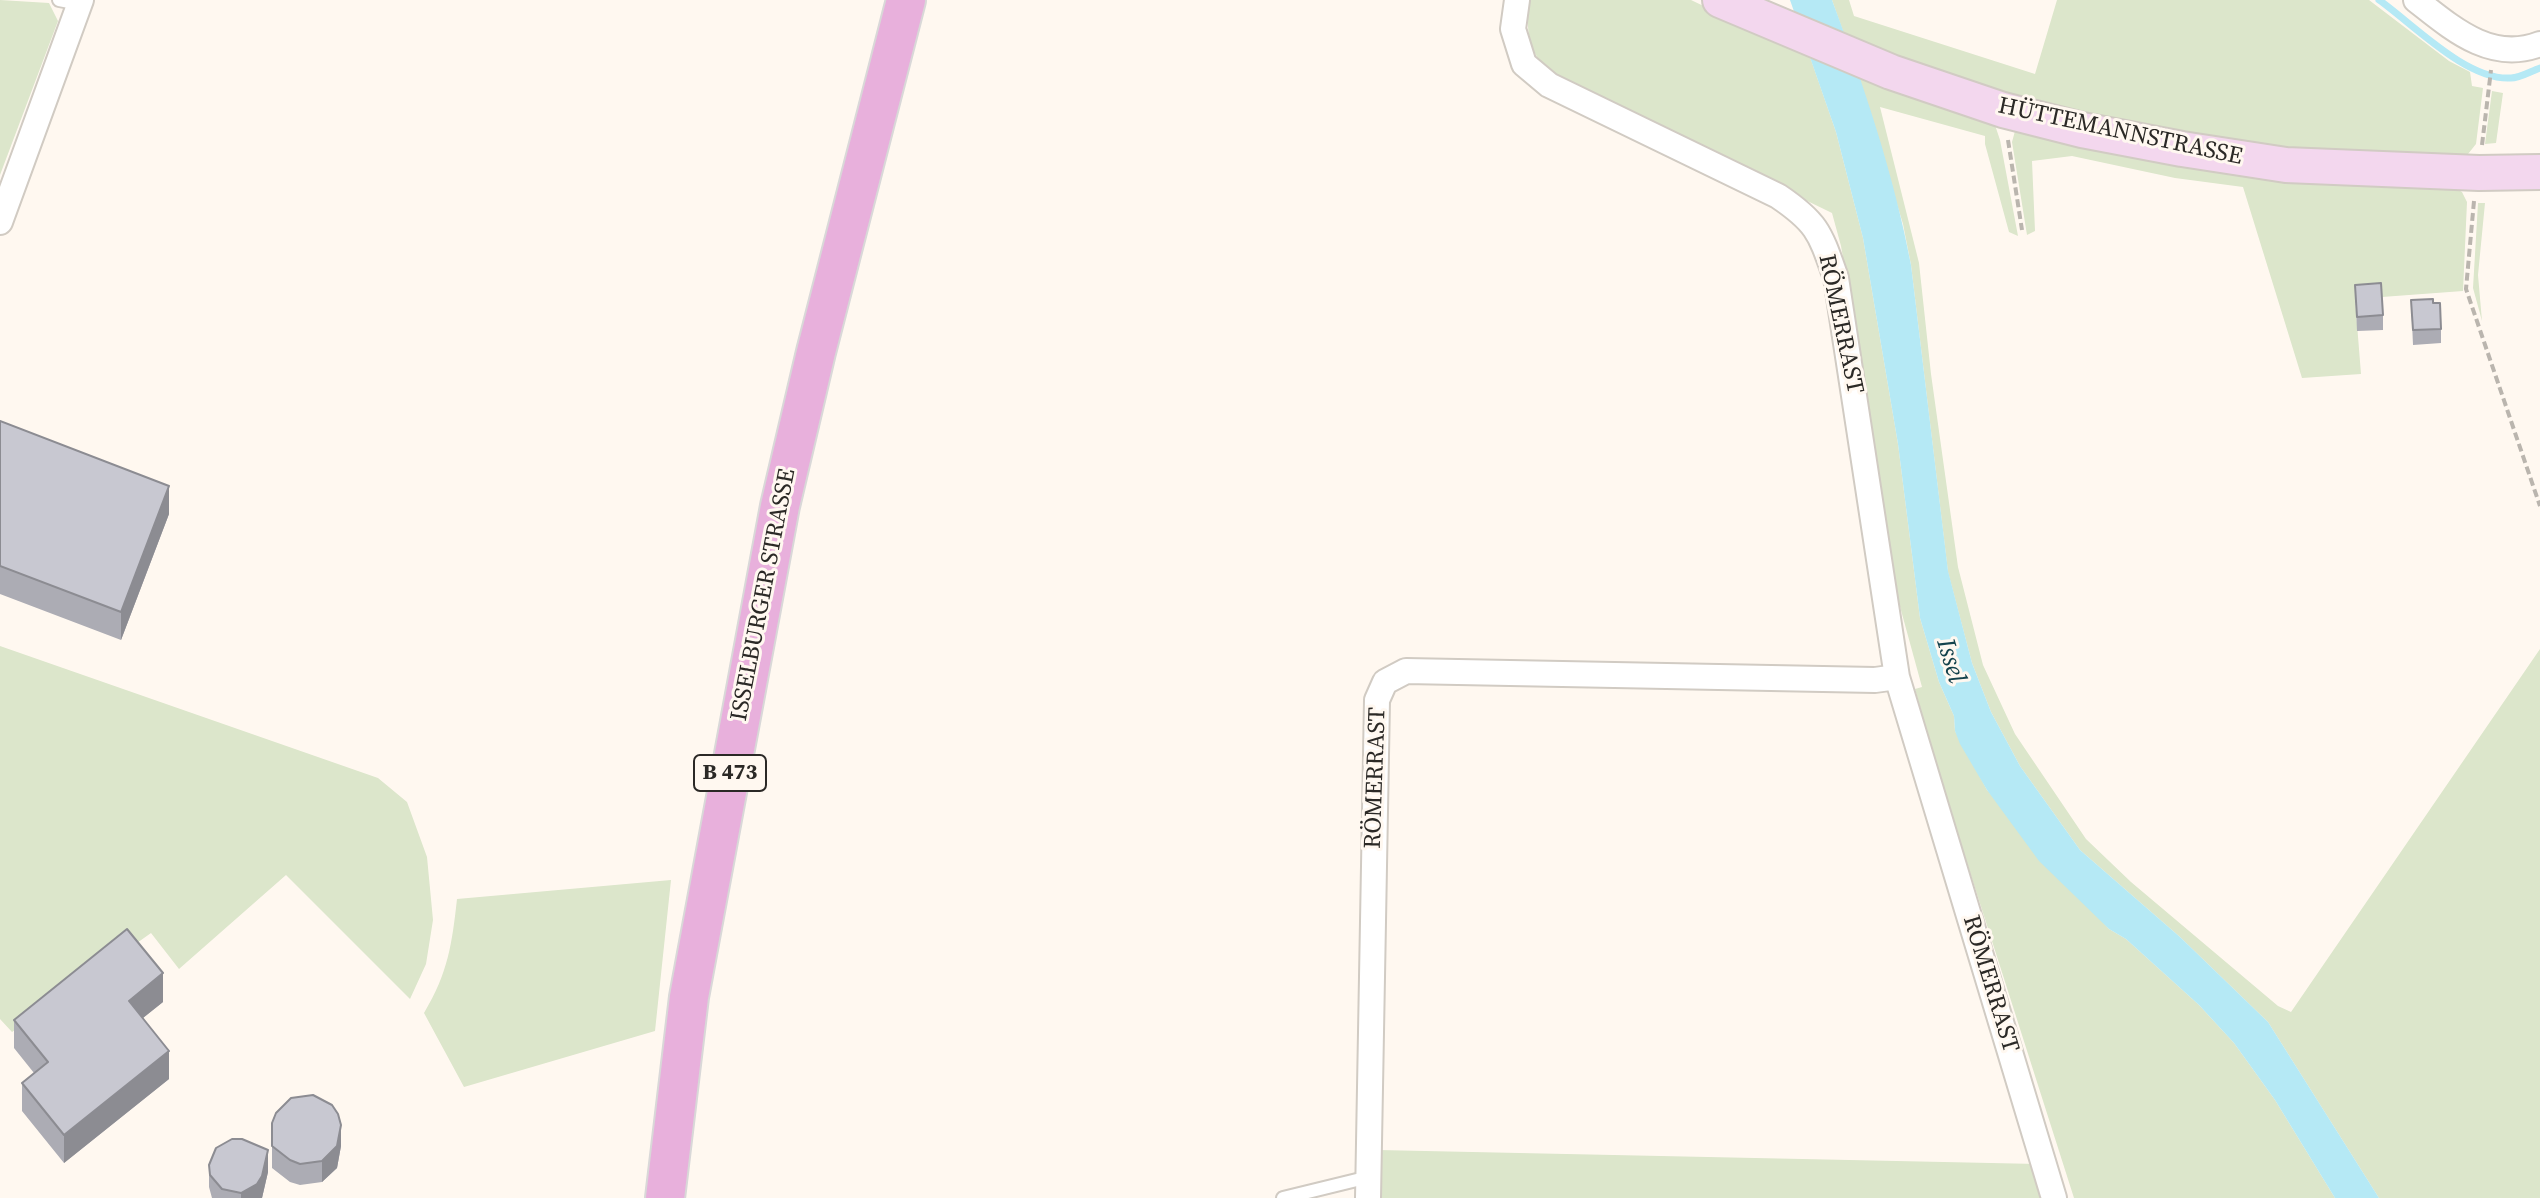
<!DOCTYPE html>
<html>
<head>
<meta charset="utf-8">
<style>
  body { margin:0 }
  canvas { display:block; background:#fff8f0 }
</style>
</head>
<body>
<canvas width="2540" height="1198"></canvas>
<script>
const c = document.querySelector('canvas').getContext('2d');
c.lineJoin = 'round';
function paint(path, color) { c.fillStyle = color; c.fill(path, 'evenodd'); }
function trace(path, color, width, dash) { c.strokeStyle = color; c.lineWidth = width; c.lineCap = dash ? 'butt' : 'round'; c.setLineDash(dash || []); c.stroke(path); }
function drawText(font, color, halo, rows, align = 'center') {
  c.font = font + ' "Source Serif 4",serif'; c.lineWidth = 6; c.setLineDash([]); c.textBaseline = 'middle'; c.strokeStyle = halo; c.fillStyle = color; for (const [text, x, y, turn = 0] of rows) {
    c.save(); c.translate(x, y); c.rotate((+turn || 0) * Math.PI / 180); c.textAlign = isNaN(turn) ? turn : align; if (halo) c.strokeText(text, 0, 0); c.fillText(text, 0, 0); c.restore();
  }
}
const green = new Path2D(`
  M0,0L49,3L58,21L0,175Z
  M1529,0H1691L1810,57L1836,132L1863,238L1898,444L1920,618L1939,682L1954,716L1955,731L1987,790L2109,929L2126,939L2199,1005L2234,1043L2275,1100L2335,1198H2074L1939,775L1915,689L1922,687L1893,581L1867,394L1841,246L1832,213L1563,82C1530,59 1525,39 1529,0Z
  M1832,0H1849L1854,16L2035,74L2057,0H2369L2449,61L2470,72L2472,86L2483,88L2476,144L2464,159L2291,151L2077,114L1944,76L1844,34Z
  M1858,76L1987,117L1995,125L2000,140L2018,236L2009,232L1985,144V136L1880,107L1919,263L1931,374L1958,567L1983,665L2015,734L2086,839L2131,882L2278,1006L2291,1012L2540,649V1198H2379L2268,1022L2180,937L2080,850L2020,766L1991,712L1972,663L1948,572L1911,265L1903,224Z
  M2492,91L2503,93L2496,143L2485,144Z
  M2020,126L2451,186L2462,192L2467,202L2463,291L2355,299L2361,374L2302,378L2243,187L2175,178L2072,156L2032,161L2035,231L2027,235L2012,142L2015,131Z
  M2478,203H2485L2478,275L2482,321L2473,288Z
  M0,646L378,778L407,802L427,857L433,920L426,964L410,999L286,875L179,969L151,933L12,1032L0,1019Z
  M671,880L655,1031L464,1087L424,1013C448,973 452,944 457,899Z
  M1378,1150L2038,1164L2048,1198H1378Z`);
const water = new Path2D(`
  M1790,0H1832C1864,86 1894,175 1911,265L1948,571L1972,663L1991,712L2020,766L2080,850L2180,937L2268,1022L2379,1198H2335L2275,1100L2234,1043L2199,1005L2126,939L2109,929L2039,861L1987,790L1960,744L1955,731L1954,716L1939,682L1920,618L1898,444L1863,238L1836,132Z`);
const stream = new Path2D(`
  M2379,0C2413,24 2467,81 2511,78C2520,78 2531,71 2540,68`);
const path = new Path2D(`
  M2008,140L2022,230
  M2482,145L2491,70
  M2474,201L2466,289L2540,506`);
const lane = new Path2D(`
  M59,0L80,4
  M1283,1198L1369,1177`);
const street = new Path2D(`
  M1517,0L1513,29L1524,64L1549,85L1778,196C1818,223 1820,233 1836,278L1897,677L2054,1198
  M2416,0C2453,29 2491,63 2540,44
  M0,222L81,0
  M1368,1198L1377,700L1385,682L1406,671L1875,680L1897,677`);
const secondary = new Path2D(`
  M1720,0L1891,72L2003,110L2082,130L2182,149L2286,165L2479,173L2540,172`);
const primary = new Path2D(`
  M665,1198L689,997L780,506L816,352L906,0`);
const wall = new Path2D(`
  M2355,285L2383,315V330L2357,331Z
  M2411,300L2433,303L2441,329V343L2413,345Z
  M0,421L169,514L121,640L0,594Z
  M163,1002L143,1018L169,1079L64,1163L22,1111V1083L34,1073L14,1048V1020Z
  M272,1123L341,1146L337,1168L322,1182L300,1185L290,1182L272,1168Z
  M209,1165L268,1172L262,1198H212L209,1187Z`);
const shadedWall = new Path2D(`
  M169,486V514L121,640V612Z
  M163,973V1002L129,1029V1001Z
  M169,1051V1079L64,1163V1135Z
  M341,1125V1146L337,1168L322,1182V1161Z
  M268,1150V1172L262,1198H241V1193Z`);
const building = new Path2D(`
  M2381,283L2383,315L2357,317L2355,285Z
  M2433,299V303H2440L2441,329L2413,330L2411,300Z
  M0,421L169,486L121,612L0,566Z
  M127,929L163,973L129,1001L169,1051L64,1135L22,1083L48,1062L14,1020Z
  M313,1095L332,1105L338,1114L341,1125L337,1146L322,1161L300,1164L290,1160L272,1146V1123L276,1113L291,1098Z
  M232,1139H242L268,1150L262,1176L257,1184L241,1193L222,1189L210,1175L209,1165L216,1148Z`);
const shields = [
  [730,773,72]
];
const shieldNames = [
  ["B 473",730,773]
];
const streetNames = [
  ["HÜTTEMANNSTRASSE",2120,132,12],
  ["RÖMERRAST",1840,324,78],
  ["ISSELBURGER STRASSE",764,595,-79],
  ["RÖMERRAST",1376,778,-88],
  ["RÖMERRAST",1990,984,73]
];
const waterNames = [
  ["Issel",1950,661,73]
];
paint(green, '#dce6cb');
paint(water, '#b5e9f5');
trace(stream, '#b5e9f5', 7);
trace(lane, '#d1cbc3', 16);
trace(street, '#d1cbc3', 28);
trace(secondary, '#d1cbc3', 38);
trace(primary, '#d9d8d8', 42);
trace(path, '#bab5ae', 4, [8, 4]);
trace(lane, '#fff', 12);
trace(street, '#fff', 24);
trace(secondary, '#f3d7ee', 34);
trace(primary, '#e8b0dc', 38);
paint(wall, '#acacb4');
paint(shadedWall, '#8c8c92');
paint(building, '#c8c8d1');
trace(building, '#8c8c92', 2);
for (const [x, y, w] of shields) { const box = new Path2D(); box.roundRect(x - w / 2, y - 18, w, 36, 6); c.fillStyle = '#fff8f0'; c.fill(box); trace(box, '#2b2926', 2); }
drawText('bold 22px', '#2b2926', null, shieldNames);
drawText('24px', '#2b2926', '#fff8f0', streetNames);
drawText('italic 26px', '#14424c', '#fff8f0', waterNames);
</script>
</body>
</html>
